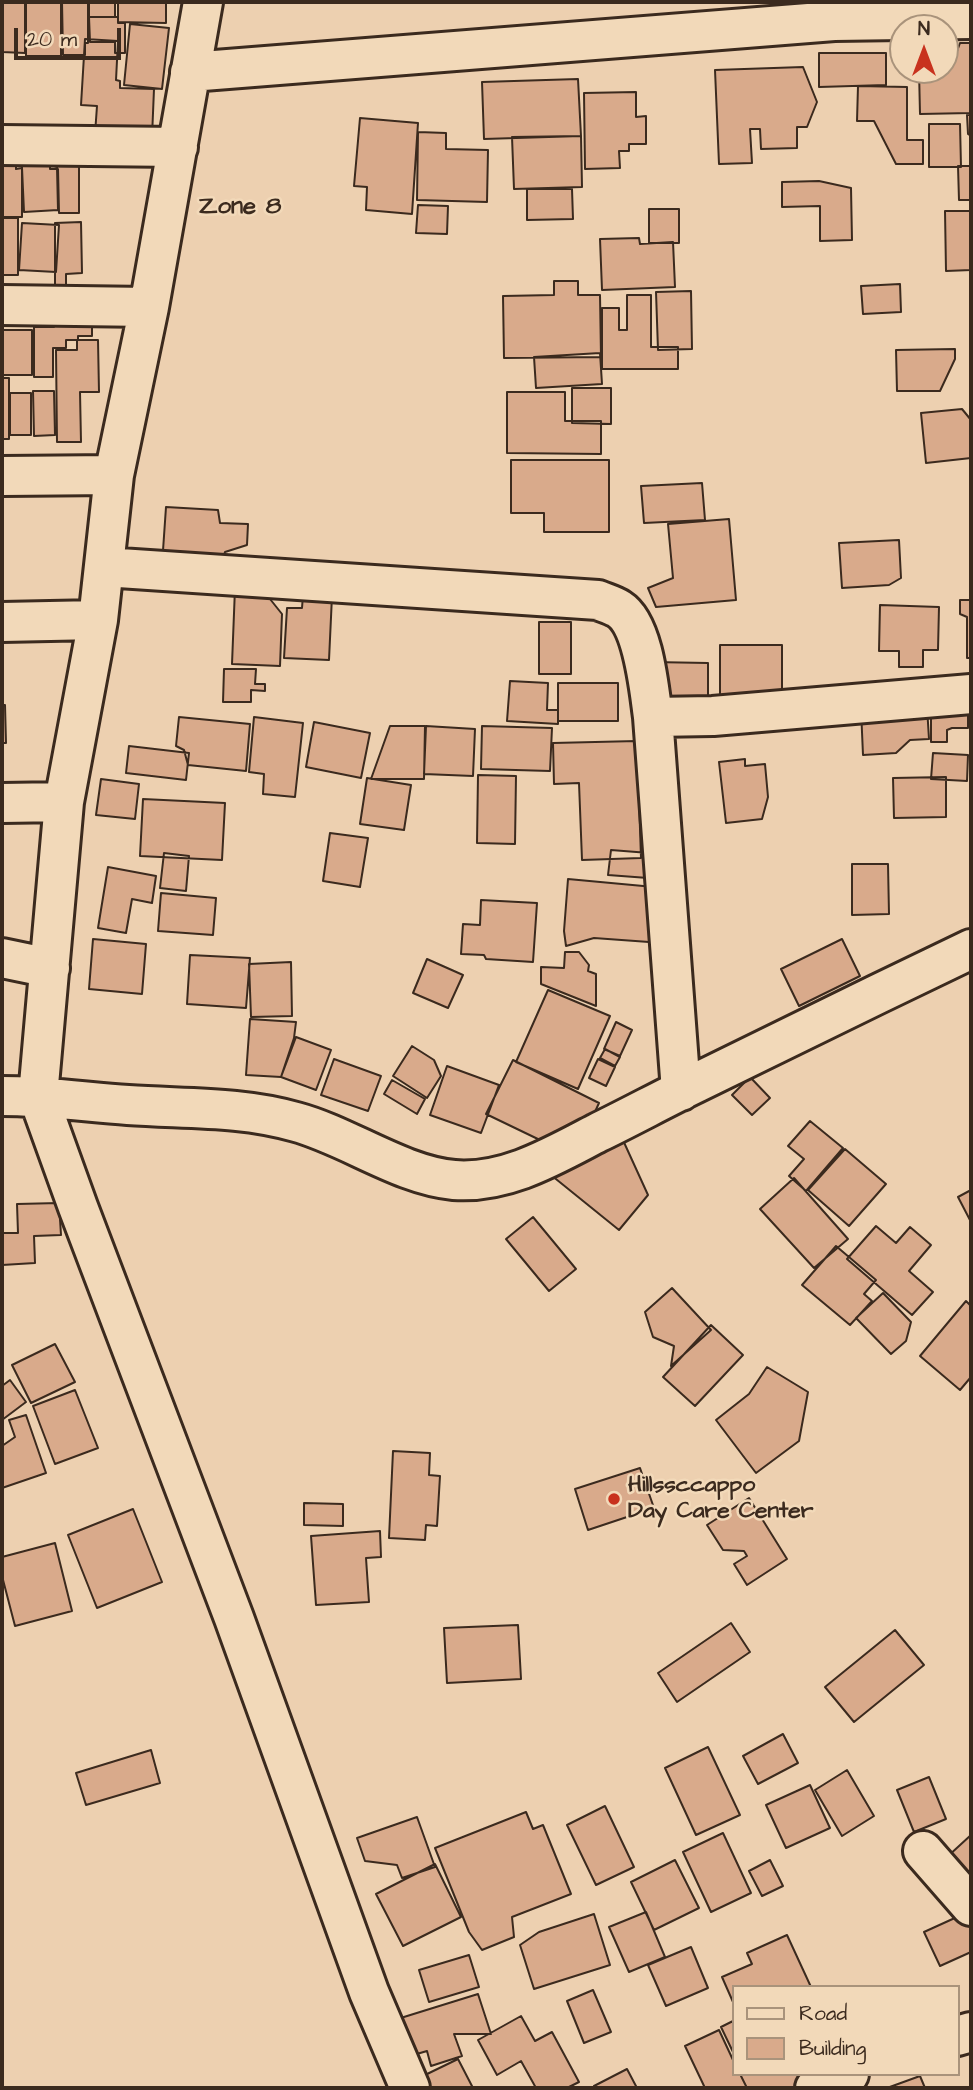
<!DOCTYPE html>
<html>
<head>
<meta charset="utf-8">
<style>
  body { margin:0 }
  #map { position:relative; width:973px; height:2090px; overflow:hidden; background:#edd0b0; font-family:"Architects Daughter",sans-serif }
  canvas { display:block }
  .frame { position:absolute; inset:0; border:4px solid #3b2a1e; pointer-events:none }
  .legend { position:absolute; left:732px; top:1985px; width:228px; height:91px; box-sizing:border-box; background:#f2d9b9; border:2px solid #a9937b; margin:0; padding:9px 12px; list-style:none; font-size:21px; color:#3b2a1e }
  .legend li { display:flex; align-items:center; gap:14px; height:35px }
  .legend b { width:35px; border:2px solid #a9937b }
  .north { position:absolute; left:889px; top:14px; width:70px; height:70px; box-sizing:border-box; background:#f2d9b9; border:2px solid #a9937b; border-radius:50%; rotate:0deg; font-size:19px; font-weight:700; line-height:28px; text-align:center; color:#3b2a1e }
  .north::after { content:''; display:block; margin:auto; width:24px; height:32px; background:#c8321e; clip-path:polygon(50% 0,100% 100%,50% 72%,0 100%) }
  .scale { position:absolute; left:14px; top:28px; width:107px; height:32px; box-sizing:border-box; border:4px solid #3b2a1e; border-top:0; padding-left:9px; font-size:21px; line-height:24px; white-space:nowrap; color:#3b2a1e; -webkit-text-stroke:5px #f2d9b9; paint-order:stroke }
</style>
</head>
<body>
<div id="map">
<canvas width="973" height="2090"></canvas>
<div class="frame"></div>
<ul class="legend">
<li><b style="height:9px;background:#f2d9b9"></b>Road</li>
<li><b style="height:19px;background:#d9aa8b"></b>Building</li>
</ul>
<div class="north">N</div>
<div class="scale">20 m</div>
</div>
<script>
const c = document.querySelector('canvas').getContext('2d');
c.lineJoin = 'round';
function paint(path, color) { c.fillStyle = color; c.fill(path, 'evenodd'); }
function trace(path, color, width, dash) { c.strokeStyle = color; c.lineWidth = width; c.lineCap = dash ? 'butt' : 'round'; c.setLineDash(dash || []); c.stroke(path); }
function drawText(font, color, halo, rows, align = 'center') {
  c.font = font + ' "Architects Daughter",sans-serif'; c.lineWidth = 5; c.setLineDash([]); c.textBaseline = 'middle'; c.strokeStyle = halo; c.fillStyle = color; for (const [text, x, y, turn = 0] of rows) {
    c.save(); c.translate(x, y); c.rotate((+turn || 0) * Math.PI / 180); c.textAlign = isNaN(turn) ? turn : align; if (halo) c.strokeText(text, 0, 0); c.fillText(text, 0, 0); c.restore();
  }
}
const building = new Path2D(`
  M2,2H25V53L2,52Z
  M26,2H61V56H26Z
  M62,2H88V43H85V55H63Z
  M89,2H115V17H89Z
  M118,2H166V23L118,22Z
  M89,17H118V23H125V53H115V42H90Z
  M130,24L169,28L162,89L124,85Z
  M85,39L118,41L116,80L120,81V88L154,89L152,137L95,134L97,106L81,105Z
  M960,43H971V113L920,114L919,70H945V65H952Z
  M819,53H886V85L819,87Z
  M803,67L817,102L807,127H797V148L761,149L760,129H750L752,163L719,164L715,70Z
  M578,79L581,136L484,139L482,82Z
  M858,86L907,87V140H923V164H896L874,121H857Z
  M636,92V117L646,116V144H629V151H619L620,168L585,169L584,93Z
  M967,115H971V136L968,134Z
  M360,118L418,123L412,214L366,210L367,187L354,186Z
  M929,124H960L961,167H929Z
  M418,132L446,133V149L488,150L487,202L417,200Z
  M581,136L582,187L514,189L512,137Z
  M50,149H79V213H59L58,169H50Z
  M16,152L57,167L58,210L24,212L22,168L16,169Z
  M2,154L22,163V217H2Z
  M958,166H971V200H959Z
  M819,181L851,188L852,240L820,241V206L782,207V182Z
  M527,189H572L573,219L527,220Z
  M418,205L448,206L447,234L416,233Z
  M649,209H679V243H649Z
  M945,211H971V270L946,271Z
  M2,218H18V275H2Z
  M81,222L82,273L66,274V290H55V223Z
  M22,223L59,225L56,272L19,270Z
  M639,238L640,244L673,242L675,287L602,290L600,239Z
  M554,281H578V295H600L601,357L504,358L503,296L554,295Z
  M900,284L901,312L863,314L861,286Z
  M691,291L692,349L658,350L656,292Z
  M627,295H651V347H678V369H602V308H619V330H627Z
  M54,316H92V336H78V340H66V348H53V377H34V327H54Z
  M2,330H32V375H2Z
  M77,340H98L99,392H80L81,442H57L56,350H77Z
  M955,349V359L940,391H897L896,350Z
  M600,353L602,384L536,388L534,357Z
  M2,378H9V439H2Z
  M572,388H611V424L572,423Z
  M33,391H54L55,435L34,436Z
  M507,392H565V421H601V454L507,453Z
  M10,393H31V435H10Z
  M962,409L971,420V458L926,463L921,413Z
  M511,460H609V532H544V513H511Z
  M702,483L705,520L644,523L641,486Z
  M166,507L218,510L220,523L248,524L247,545L225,552L219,568L162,565Z
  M729,519L736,600L656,607L648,588L673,578L668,524Z
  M899,540L901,578L889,585L842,588L839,543Z
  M235,588L262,589L282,614L280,666L232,664Z
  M303,595L332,596L329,660L284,658L287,608H302Z
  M960,600H971V658H967V617L960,614Z
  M880,605L939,607L938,650H923V667H899V651H879Z
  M539,622H571V674H539Z
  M720,645H782V703H720Z
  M652,662L708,663V700L652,699Z
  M224,669H256L255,684H265V691L251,690V702H223Z
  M510,681L548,683L547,710H558V724L507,721Z
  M558,683H618V721H558Z
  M931,700H968V728H952L947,730V742H931Z
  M2,705H5L6,743H2Z
  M927,707L929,739L910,740L896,753L863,755L861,709Z
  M179,717L250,724L246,771L188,765L184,750L176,746Z
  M254,717L303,723L295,797L263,794L264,774L249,772Z
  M314,722L370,733L361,778L306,767Z
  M390,726H425L424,779H371Z
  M426,726L475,729L473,776L424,774Z
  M482,726L552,728L550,771L481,769Z
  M637,741L641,858L582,860L579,783L554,784L553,743Z
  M129,746L189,753L186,780L126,773Z
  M933,753L968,755L967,781L931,779Z
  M745,759V766L765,764L768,797L762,819L726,823L719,762Z
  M478,775L516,776L515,844L477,843Z
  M946,777V817L894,818L893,778Z
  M367,778L411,785L404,830L360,824Z
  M101,779L139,784L135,819L96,815Z
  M143,799L225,803L222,860L140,856Z
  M330,833L368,838L360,887L323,881Z
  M611,850L649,853L648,878L608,875Z
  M164,853L189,856L186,891L160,888Z
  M852,864H888L889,914L852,915Z
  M108,867L156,876L152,903L132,899L126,933L98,928Z
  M568,879L654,887L649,942L594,938L566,946L564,931Z
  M161,893L216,898L213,935L158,931Z
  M481,900L537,903L533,962L486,959L484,955L461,954L463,924L480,925Z
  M93,939L146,944L142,994L89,989Z
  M842,939L860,976L799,1006L781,969Z
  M565,952H579L589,965L588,971L596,974V1006L541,984V967L564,968Z
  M190,955L250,958L246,1008L187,1004Z
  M427,959L463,975L448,1008L413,993Z
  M291,962L292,1016L251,1017L249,964Z
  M548,990L610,1016L578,1089L516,1062Z
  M250,1019L296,1022L294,1038L281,1077L246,1075Z
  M616,1022L632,1030L620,1056L604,1049Z
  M296,1037L331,1050L316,1090L281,1077Z
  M412,1046L434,1060L441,1076L427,1098L393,1076Z
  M605,1049L620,1057L615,1066L600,1058Z
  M334,1059L381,1076L368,1111L321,1095Z
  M598,1059L615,1067L606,1086L589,1078Z
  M513,1060L599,1103L588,1127L542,1141L486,1114Z
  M447,1066L499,1085L481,1133L430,1115Z
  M750,1077L770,1098L752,1115L732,1095Z
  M392,1080L425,1099L417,1114L384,1094Z
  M810,1121L843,1148L806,1191L789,1176L804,1159L788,1146Z
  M622,1138L648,1195L619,1230L546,1171Z
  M845,1149L886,1184L849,1226L808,1190Z
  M794,1178L848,1239L814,1268L760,1209Z
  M971,1190V1222L958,1197Z
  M59,1203L61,1235L34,1236L35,1263L2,1265V1233H18L17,1204Z
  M533,1217L576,1269L549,1291L506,1239Z
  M876,1226L896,1243L910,1227L931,1245L909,1271L933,1292L912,1315L847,1259Z
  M836,1246L876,1280L864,1294L872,1301L850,1325L802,1285Z
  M672,1288L711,1330L671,1366L674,1346L653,1337L645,1312Z
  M883,1293L911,1322L906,1341L891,1354L856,1318Z
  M966,1301L971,1306V1377L960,1390L920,1356Z
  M711,1325L743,1355L695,1406L663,1377Z
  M55,1344L75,1382L31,1403L12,1365Z
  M767,1367L808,1392L799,1441L756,1473L716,1420L749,1394Z
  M10,1380L26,1402L2,1420V1386Z
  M75,1390L98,1448L55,1464L33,1406Z
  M26,1415L46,1473L2,1488V1446L15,1437L9,1420Z
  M393,1451L430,1453L429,1475L440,1476L437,1526L426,1525L425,1540L389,1538Z
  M640,1468L654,1508L588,1530L575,1489Z
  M749,1498L787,1559L747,1585L734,1564L747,1556L744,1551L723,1550L707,1525Z
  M304,1503L343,1504V1526L304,1525Z
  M133,1509L162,1582L97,1608L68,1535Z
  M380,1531L381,1557L366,1558L369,1602L316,1605L311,1536Z
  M55,1543L72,1611L15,1626L2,1576V1557Z
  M731,1623L750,1652L677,1702L658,1673Z
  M518,1625L521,1679L447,1683L444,1628Z
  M895,1630L924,1665L854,1722L825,1687Z
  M783,1734L798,1763L758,1784L743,1756Z
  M708,1747L740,1815L696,1835L665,1768Z
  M151,1750L160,1783L86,1805L76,1773Z
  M847,1770L874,1816L842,1836L815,1790Z
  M929,1777L946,1819L914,1832L897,1790Z
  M810,1785L830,1828L786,1848L766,1805Z
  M605,1806L634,1867L596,1885L567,1825Z
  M526,1812L533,1829L543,1825L571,1894L512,1917L514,1937L482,1950L469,1932L435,1848Z
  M417,1817L435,1867L402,1878L397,1865L365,1861L357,1838Z
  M723,1833L751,1893L711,1912L683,1852Z
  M971,1835V1884L947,1857Z
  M675,1860L699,1908L654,1930L631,1882Z
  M770,1860L783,1886L762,1896L749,1871Z
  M435,1864L461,1917L403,1946L376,1894Z
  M646,1912L665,1957L629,1972L609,1927Z
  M968,1912L971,1919V1952L940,1966L924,1932Z
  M594,1914L610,1965L534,1989L520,1945L539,1932Z
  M787,1935L811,1987H733V2002L722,1977L752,1964L747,1953Z
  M691,1947L708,1988L666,2006L648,1965Z
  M469,1955L479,1987L429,2002L419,1970Z
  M593,1990L611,2032L584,2043L567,2001Z
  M478,1994L491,2034H454L462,2056L431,2066L427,2051L403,2058L391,2021Z
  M521,2016L535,2041L552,2032L579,2082L567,2088H536L521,2061L497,2075L478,2040Z
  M733,2021V2052L721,2027Z
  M719,2030L733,2060V2074H740L747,2088H705L685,2046Z
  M458,2059L473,2088H429L423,2076Z
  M627,2069L637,2088H595L594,2086Z
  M740,2074H803L805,2088H747Z
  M920,2076L925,2088H887Z`);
const street = new Path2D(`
  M203,2L149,307L114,475L98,620L64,802L38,1096L78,1207L234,1618L369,1992L410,2088
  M190,72L834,21L971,19
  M2,145L178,147
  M2,305L149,307
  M2,476L114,475
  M104,567L598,600C605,603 613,605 619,609C644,625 649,689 653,717
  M2,622L98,620
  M2,803L64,802
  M2,958L50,968
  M681,1091L653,717L713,716L971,694
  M2,1096C44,1096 86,1102 128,1105C184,1109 241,1106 296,1122C348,1136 400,1175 454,1180C506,1184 553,1156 597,1133C630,1117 663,1099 696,1083C788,1038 879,993 971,949
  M923,1851L971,1906
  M957,2036L971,2032
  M815,2088L849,2074`);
const markers = [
  [614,1499,7,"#c8321e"]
];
const poiNames = [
  ["Hillssccappo",628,1486],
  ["Day Care Center",628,1512]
];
const neighbourhoodNames = [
  ["Zone 8",240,208]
];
paint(building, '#d9aa8b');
trace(building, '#3b2a1e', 2);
trace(street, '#3b2a1e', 44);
trace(street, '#f2d9b9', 38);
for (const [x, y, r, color] of markers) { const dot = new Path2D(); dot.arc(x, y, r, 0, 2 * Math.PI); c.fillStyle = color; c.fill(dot); trace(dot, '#f2d9b9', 2.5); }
drawText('bold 23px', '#3b2a1e', '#f2d9b9', poiNames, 'left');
drawText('bold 24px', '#3b2a1e', '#f2d9b9', neighbourhoodNames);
</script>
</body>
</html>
